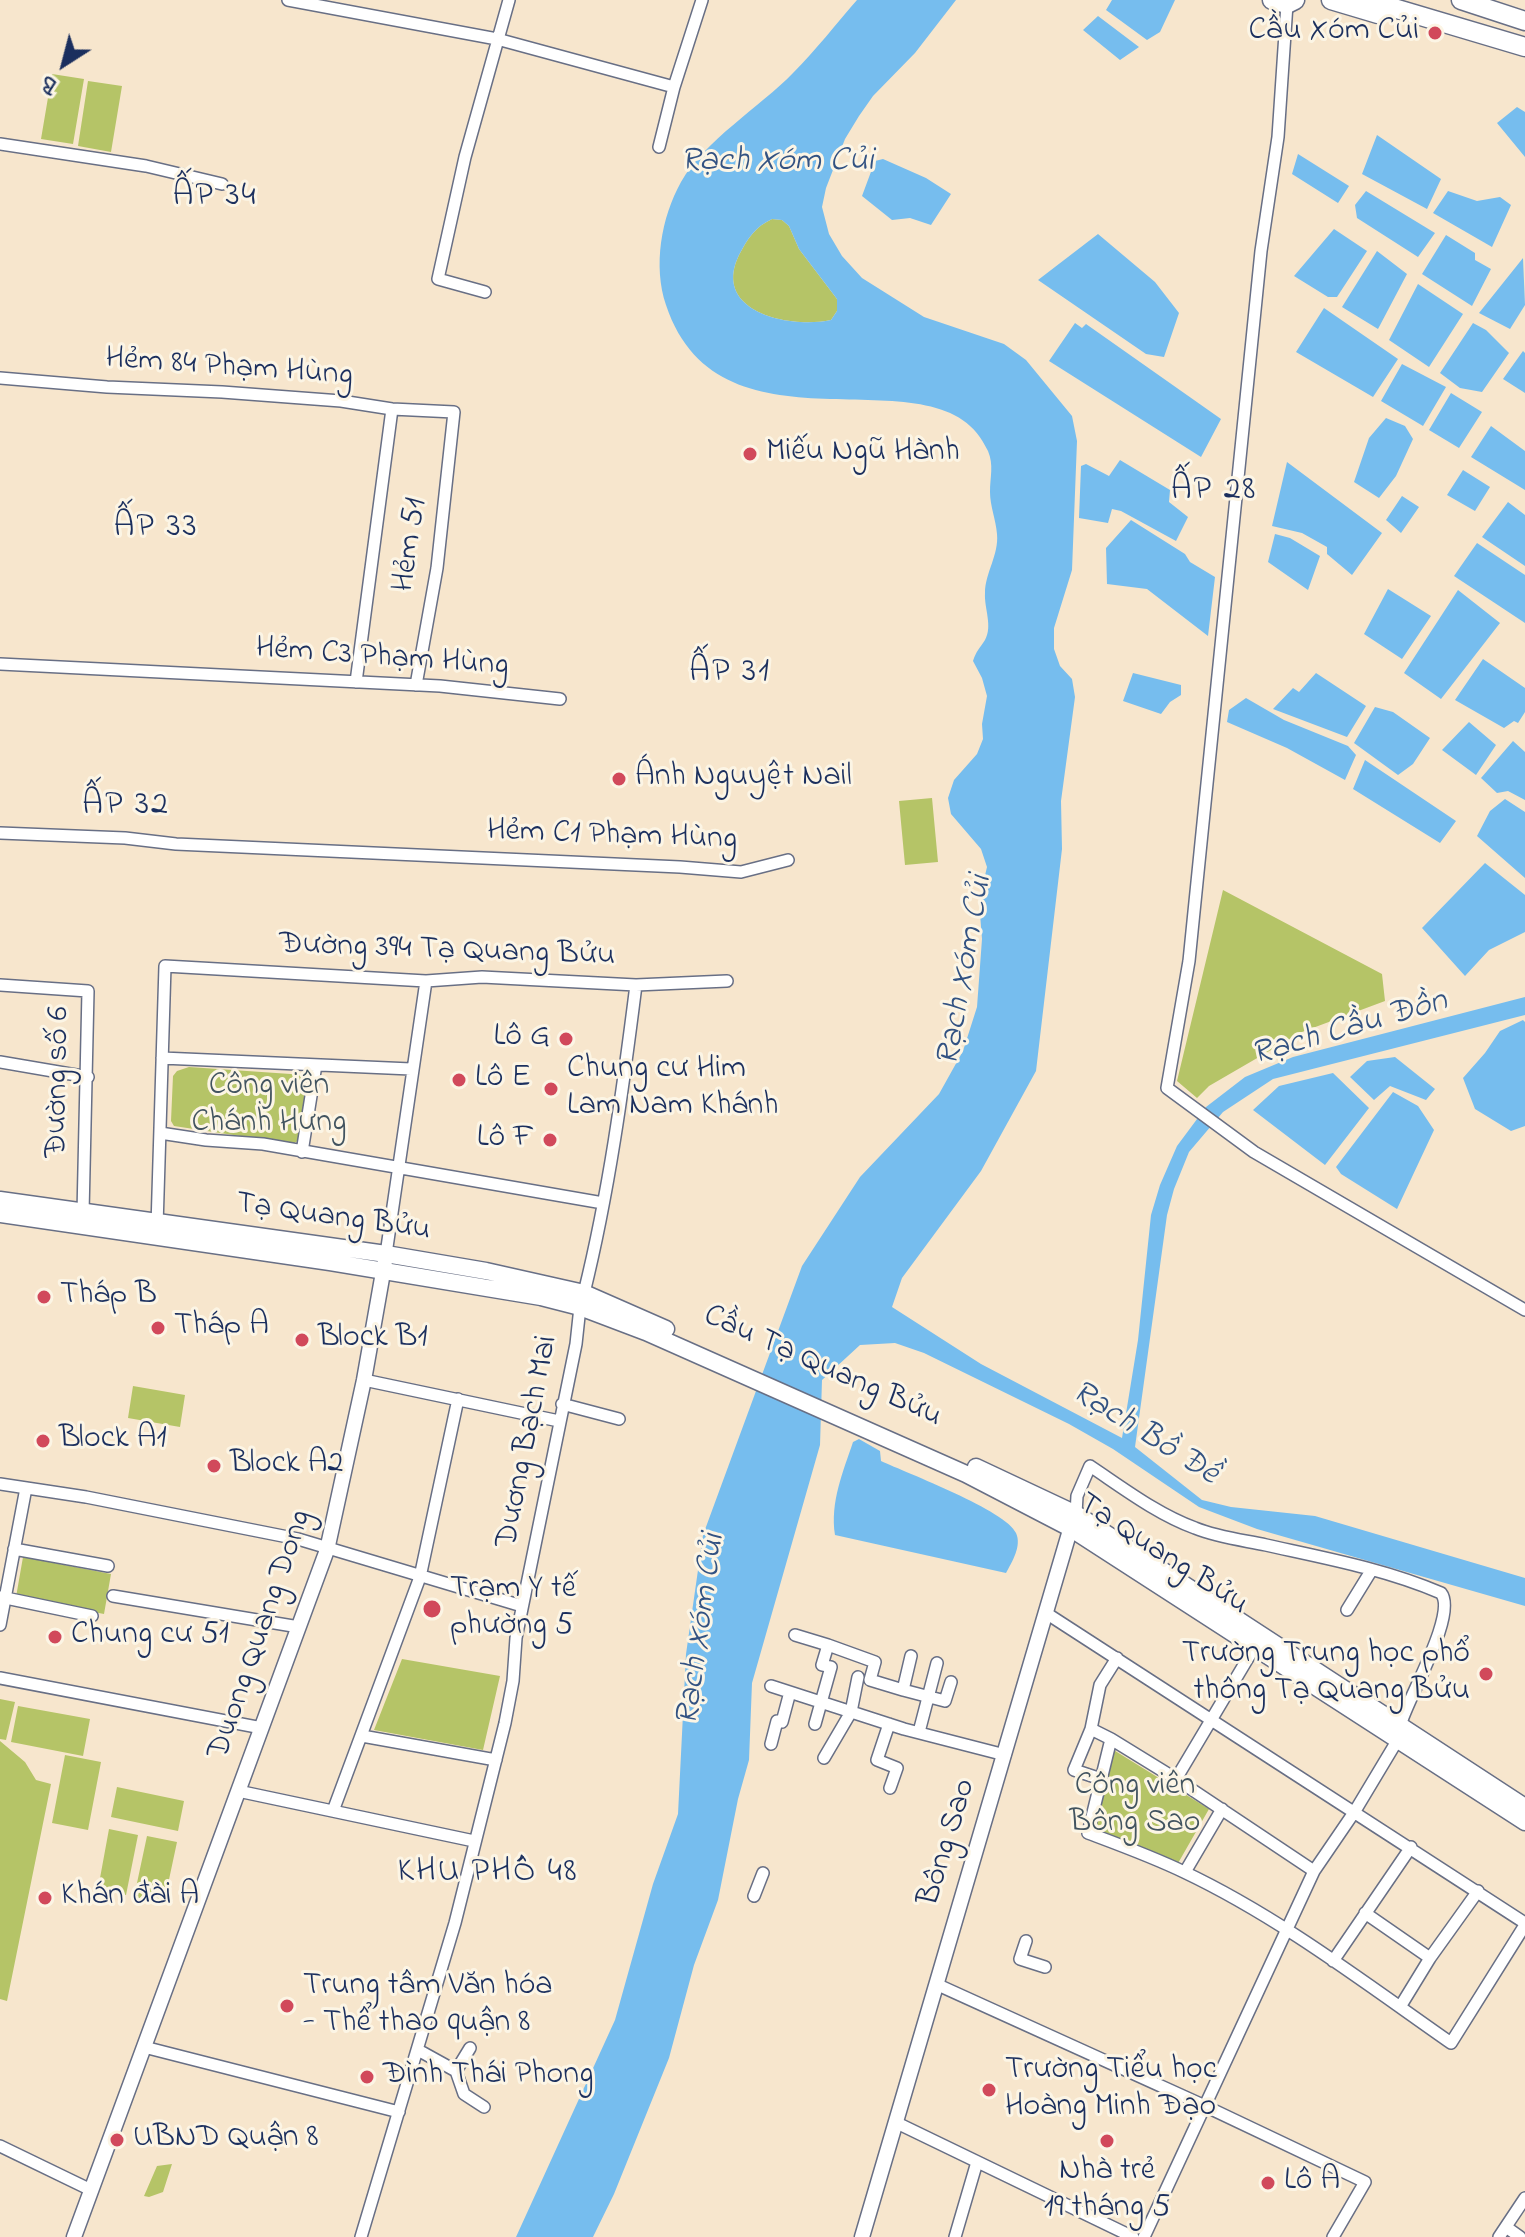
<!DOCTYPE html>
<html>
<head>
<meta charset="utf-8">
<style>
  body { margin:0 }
  #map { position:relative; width:1525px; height:2237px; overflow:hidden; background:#f7e6cd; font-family:"Indie Flower",sans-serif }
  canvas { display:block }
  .north { position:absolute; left:24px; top:24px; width:80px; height:80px; -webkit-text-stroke:6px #fcf5e5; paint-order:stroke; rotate:216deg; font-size:22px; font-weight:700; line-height:32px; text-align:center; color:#1b2f5e }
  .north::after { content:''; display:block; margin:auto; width:28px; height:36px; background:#1b2f5e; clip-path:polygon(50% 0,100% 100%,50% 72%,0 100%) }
</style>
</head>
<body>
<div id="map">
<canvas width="1525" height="2237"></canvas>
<div class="north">B</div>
</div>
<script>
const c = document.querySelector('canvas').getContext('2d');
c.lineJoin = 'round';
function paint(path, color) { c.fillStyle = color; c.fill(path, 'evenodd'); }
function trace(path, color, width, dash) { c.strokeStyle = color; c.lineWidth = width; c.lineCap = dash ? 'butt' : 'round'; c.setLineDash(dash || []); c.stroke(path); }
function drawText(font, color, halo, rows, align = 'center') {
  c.font = font + ' "Indie Flower",sans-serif'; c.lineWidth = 6; c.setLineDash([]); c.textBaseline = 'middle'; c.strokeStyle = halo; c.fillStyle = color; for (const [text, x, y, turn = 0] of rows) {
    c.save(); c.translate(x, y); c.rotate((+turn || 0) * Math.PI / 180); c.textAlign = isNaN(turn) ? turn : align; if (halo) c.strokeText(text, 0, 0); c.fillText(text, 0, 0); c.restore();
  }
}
const green = new Path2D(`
  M52,74L84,79L73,144L41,139Z
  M88,81L122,86L111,152L78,146Z
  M772,219L782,220L789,226L799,249L837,299V311L831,320C790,329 711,312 739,255C748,238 755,227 772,219Z
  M932,798L938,862L905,865L899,801Z
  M1223,890L1382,974L1385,1001L1302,1032L1209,1086L1197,1098L1177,1081Z
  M189,1067L305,1075L309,1080L299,1140L293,1144L174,1126L171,1121L173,1076L177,1071Z
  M133,1386L185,1395L180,1427L128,1418Z
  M23,1557L111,1574L104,1614L16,1597Z
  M402,1659L500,1676L483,1750L374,1730Z
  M0,1699L15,1702L6,1740L0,1739Z
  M18,1706L90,1719L83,1756L11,1742Z
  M0,1741L25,1762L36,1780L51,1784L7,2001L0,1999Z
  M1112,1749L1209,1809L1177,1865L1091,1828Z
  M65,1755L101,1762L88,1830L52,1823Z
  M117,1787L184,1801L178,1831L111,1817Z
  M109,1829L138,1835L126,1895L98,1889Z
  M147,1836L177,1842L164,1903L134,1897Z
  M172,2164L163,2192L149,2197L144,2196L157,2166Z`);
const water = new Path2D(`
  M857,0H956L915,53L873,96L859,116L845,139L826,188L822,207L829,234L842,256L862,278L924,317L1004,344L1026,360L1072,416L1077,441L1072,570L1054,628V649L1060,666L1072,679L1075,697L1061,801L1062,849L1036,1071L981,1171L902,1278L892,1307L981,1364L1122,1438L1138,1340L1151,1215L1160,1185L1177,1146L1206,1107L1245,1077L1293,1057L1525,997V1015L1273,1079L1223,1112L1189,1152L1174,1189L1167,1215L1135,1447L1202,1500L1231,1507L1315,1516L1525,1578V1606L1257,1529L1199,1507L1113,1449L1069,1424L924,1353L895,1343L860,1345L822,1380L820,1445L752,1683L749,1760L738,1799L718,1900L694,1965L669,2058L614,2194L593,2237H516L615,2020L653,1884L678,1814L686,1654L703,1535L802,1266L860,1177L939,1094L963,1051L977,1007L982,939L979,901L987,867L981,849L951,814L948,798L954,780L977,754L983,739L982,724L987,696L982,678L973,661C976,651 980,648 985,640C993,626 984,608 985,593C985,573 999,555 997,534C996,520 990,506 990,492C990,477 994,465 988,451C942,342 721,470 666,305C653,266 661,218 681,182C704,141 760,107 793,73C816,50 836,24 857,0ZM772,219L782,220L789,226L799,249L837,299V311L831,320C790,329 711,312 739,255C748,238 755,227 772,219Z
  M1112,0H1175L1160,32L1147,40L1106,10Z
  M1098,16L1139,47L1120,60L1083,30Z
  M1517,107L1525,112V157L1497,123Z
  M1377,135L1441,179L1427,209L1362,174Z
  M1298,154L1349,186L1338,203L1292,174Z
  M883,159L926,178L951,194L931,225L910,218L892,220L862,196L875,161Z
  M1366,191L1435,233L1418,257L1357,218L1355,205Z
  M1448,191L1477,201L1500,197L1511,205L1492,247L1433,213Z
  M1334,229L1367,251L1337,297H1328L1294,276Z
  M1098,234L1155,282L1179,313L1164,357L1146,354L1038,280Z
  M1446,235L1475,253V260L1491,269L1472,306L1422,274Z
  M1377,251L1407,274L1378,329L1342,307Z
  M1523,258L1525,305L1510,329L1479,313Z
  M1418,284L1463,314L1429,367L1389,340Z
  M1324,308L1398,359L1373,397L1296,352Z
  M1075,323L1082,328L1086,324L1221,419L1201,457L1049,361Z
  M1473,323L1486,330L1509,353L1482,392L1460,388L1440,373Z
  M1523,351L1525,353V393L1503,379Z
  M1402,364L1446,387L1423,426L1381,401Z
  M1451,393L1482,412L1459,448L1429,430Z
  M1386,418L1405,426L1413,439L1396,476L1379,498L1354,482L1369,438Z
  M1491,426L1525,451V490L1471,457Z
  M1120,460L1170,490L1169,502L1188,517L1176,541L1121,511L1112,509L1108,523L1079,518L1081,466L1086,464L1109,476Z
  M1287,462L1382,533L1352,575L1327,554V547L1302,533L1272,526Z
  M1463,470L1490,487L1475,511L1447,495Z
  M1402,496L1419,507L1401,533L1386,520Z
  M1508,502L1525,515V566L1482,537Z
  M1131,520L1185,554L1190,562L1215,577L1208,636L1147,589L1107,584L1106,548Z
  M1275,534L1290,538L1320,556L1308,590L1268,562Z
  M1477,543L1525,575V623L1454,576Z
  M1388,589L1431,616L1402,659L1364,634Z
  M1458,590L1500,623L1441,699L1404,673Z
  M1483,659L1525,688V712L1518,723L1514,721L1504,728L1455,700Z
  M1133,673L1181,685V695L1170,702L1161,714L1123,701Z
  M1316,673L1366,706L1347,737L1273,709L1293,688L1299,692Z
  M1246,698L1284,720L1348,746L1356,755L1345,780L1287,748L1227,722L1229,710Z
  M1375,707L1393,712L1430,738L1413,764L1398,775L1354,743Z
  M1469,722L1496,745L1476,775L1442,750Z
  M1513,741L1525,752V800L1508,791L1497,793L1481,778Z
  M1365,760L1456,821L1440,843L1353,789Z
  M1505,799L1525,812V878L1477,836L1490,811Z
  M1485,863L1525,895V932L1489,950L1465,976L1422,928Z
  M1523,1020L1525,1022V1126L1511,1131L1475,1109L1463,1078L1485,1053L1500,1031Z
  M1395,1057L1435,1089L1426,1100L1390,1086L1374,1100L1350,1077L1367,1061Z
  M1333,1073L1369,1108L1325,1165L1253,1110L1279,1086Z
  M1393,1092L1418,1106L1434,1130L1397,1209L1341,1174L1336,1167Z
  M859,1439L880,1451L881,1461C907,1473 1007,1511 1016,1533C1022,1546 1012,1562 1006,1573L835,1535C830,1502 843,1472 853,1442Z`);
const minor = new Path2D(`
  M288,0L497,39L674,87
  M1287,4L1278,137L1261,251L1189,961L1167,1088L1254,1152L1525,1310
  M0,144L146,166L222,184
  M659,147L674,87L702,0
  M485,292L438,279L465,157L509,0
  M0,378L107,387L222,392L341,401L392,409L454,412L437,568L416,685
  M0,664L440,686L560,699
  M356,682L392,409
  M0,833L125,838L176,844L680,867L741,872L788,860
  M0,985L88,991L83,1213
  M162,1058L411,1069
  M0,1062L88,1077
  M160,1133L206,1140L263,1144L603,1203
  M302,1152L316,1065
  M157,1226L165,966L426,981L482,977L636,985L727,981
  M386,1254L426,981
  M584,1293C609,1192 623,1088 636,985
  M364,1380L559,1421
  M562,1404L619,1419
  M0,1484L86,1497L298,1539L522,1606
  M1076,1514L1077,1496L1090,1466C1123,1488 1157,1514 1195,1528C1217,1537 1242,1540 1266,1545C1325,1558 1385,1569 1441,1593C1458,1614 1407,1699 1400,1726
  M14,1549L108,1566
  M113,1596L299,1627
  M1,1597L92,1616
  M1347,1610L1371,1571
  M1046,1613L1525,1923
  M0,1625L26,1488
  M795,1635L828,1645
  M911,1656L903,1690L945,1701L951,1682
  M0,1678L262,1728
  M771,1686L904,1729L1005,1755
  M815,1724L831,1667L822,1665L828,1645L875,1662L870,1680L903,1690
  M889,1724L877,1760L897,1768L890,1788
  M1091,1729L1111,1739L1176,1779L1314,1871
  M919,1732L937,1663
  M362,1736L496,1760
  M1111,1739L1088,1833C1120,1845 1153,1857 1184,1872C1279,1917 1365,1983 1451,2043L1525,1925
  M771,1744L777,1721L782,1722L790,1692
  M824,1758L851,1712L858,1677
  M1101,1779L1074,1770L1091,1729L1100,1685L1117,1658
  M1176,1779L1254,1648
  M238,1791L474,1841
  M333,1811L420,1577L458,1399
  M1185,1872L1222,1809
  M754,1896L763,1873
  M1365,1913L1430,1958
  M1026,1941L1020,1959L1045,1967
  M1333,1961L1411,1847
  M936,1984L1205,2106L1365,2182L1333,2237
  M1400,2007L1430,1958L1478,1891
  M144,2047L399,2112
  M418,2050L456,2071L464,2094L484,2107
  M456,2071L470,2048
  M897,2123L1133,2237
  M0,2146L91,2190
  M1506,2227L1520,2237
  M361,2237L455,1923L505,1723L513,1681L516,1638L576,1344L580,1307
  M955,2237L977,2162
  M1144,2237L1314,1871L1355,1811L1397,1741
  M1499,2237L1525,2198`);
const tertiary = new Path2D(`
  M74,2237L327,1550L364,1380L385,1261
  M862,2237L1073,1520`);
const secondary = new Path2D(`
  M0,1200L386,1254L486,1271L584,1293L666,1329
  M0,1214L330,1262L541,1297L580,1307L646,1332L966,1474L1070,1528L1525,1822
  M976,1467L1076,1514L1525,1807`);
const primary = new Path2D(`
  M1272,0L1287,4L1295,0
  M1331,0L1378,14
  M1367,0L1525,47`);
const trunk = new Path2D(`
  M1461,0L1525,21`);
const markers = [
  [1435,33,8,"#d1495b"],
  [750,454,8,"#d1495b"],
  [619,779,8,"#d1495b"],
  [566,1039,8,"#d1495b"],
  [459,1080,8,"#d1495b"],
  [551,1089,8,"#d1495b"],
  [550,1140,8,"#d1495b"],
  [44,1297,8,"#d1495b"],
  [158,1328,8,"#d1495b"],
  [302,1340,8,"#d1495b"],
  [43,1441,8,"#d1495b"],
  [214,1466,8,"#d1495b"],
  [432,1609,10,"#d1495b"],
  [55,1637,8,"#d1495b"],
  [1486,1674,8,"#d1495b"],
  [45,1898,8,"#d1495b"],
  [287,2006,8,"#d1495b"],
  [367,2077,8,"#d1495b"],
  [989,2090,8,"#d1495b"],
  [117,2140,8,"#d1495b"],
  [1107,2141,8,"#d1495b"],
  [1268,2183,8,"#d1495b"]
];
const poiNames = [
  ["Cầu Xóm Củi",1419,33,"right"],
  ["Miếu Ngũ Hành",766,454],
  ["Ánh Nguyệt Nail",635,779],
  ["Lô G",550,1039,"right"],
  ["Chung cư Him",567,1071],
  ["Lam Nam Khánh",567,1108],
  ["Lô E",475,1080],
  ["Lô F",534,1140,"right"],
  ["Tháp B",60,1297],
  ["Tháp A",174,1328],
  ["Block B1",318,1340],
  ["Block A1",59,1441],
  ["Block A2",230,1466],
  ["Trạm Y tế",450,1591],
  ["phường 5",450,1628],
  ["Chung cư 51",71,1637],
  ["Trường Trung học phổ",1470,1656,"right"],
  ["thông Tạ Quang Bửu",1470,1693,"right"],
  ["Khán đài A",61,1898],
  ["Trung tâm Văn hóa",303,1988],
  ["- Thể thao quận 8",303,2025],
  ["Trường Tiểu học",1005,2072],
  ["Hoàng Minh Đạo",1005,2109],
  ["Đình Thái Phong",383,2077],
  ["UBND Quận 8",133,2140],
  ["Nhà trẻ",1107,2173,"center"],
  ["19 tháng 5",1107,2210,"center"],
  ["Lô A",1284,2183]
];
const streetNames = [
  ["Hẻm 84 Phạm Hùng",229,369,4],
  ["Hẻm 51",412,545,-82],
  ["Hẻm C3 Phạm Hùng",382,659,4],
  ["Hẻm C1 Phạm Hùng",612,837,2],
  ["Đường 394 Tạ Quang Bửu",447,952,2],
  ["Đường số 6",60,1082,-89],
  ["Tạ Quang Bửu",333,1219,8],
  ["Cầu Tạ Quang Bửu",822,1368,24],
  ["Dương Bạch Mai",529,1442,-79],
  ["Tạ Quang Bửu",1162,1556,33],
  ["Duong Quang Dong",262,1635,-71],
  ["Bông Sao",949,1843,-73]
];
const parkNames = [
  ["Công viên",269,1088],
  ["Chánh Hưng",269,1125],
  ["Công viên",1135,1788],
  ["Bông Sao",1135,1825]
];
const waterNames = [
  ["Rạch Xóm Củi",777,163],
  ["Rạch Xóm Củi",967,971,-80],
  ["Rạch Cầu Đồn",1350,1030,-16],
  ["Rạch Bồ Đề",1144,1435,32],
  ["Rạch Xóm Củi",703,1630,-82]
];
const neighbourhoodNames = [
  ["ẤP 34",215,198],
  ["ẤP 28",1214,492],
  ["ẤP 33",156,529],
  ["ẤP 31",730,674],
  ["ẤP 32",126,807],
  ["KHU PHỐ 48",488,1874]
];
paint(green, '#b5c467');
paint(water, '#76bdee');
trace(minor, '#686f85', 14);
trace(tertiary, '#686f85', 17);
trace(secondary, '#686f85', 19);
trace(primary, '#686f85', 21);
trace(trunk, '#686f85', 21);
trace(minor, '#fff', 11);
trace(tertiary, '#fff', 14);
trace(secondary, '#fff', 16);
trace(primary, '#fff', 18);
trace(trunk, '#fff', 18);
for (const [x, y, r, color] of markers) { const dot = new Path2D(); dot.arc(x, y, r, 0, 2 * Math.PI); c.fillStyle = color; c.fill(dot); trace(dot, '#fcf5e5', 3); }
drawText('32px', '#1b2f5e', '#fcf5e5', poiNames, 'left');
drawText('32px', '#1b2f5e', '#fcf5e5', streetNames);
drawText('32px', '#425460', '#fcf5e5', parkNames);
drawText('italic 34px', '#325282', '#fcf5e5', waterNames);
c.letterSpacing = '2px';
drawText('34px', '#1b2f5e', '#fcf5e5', neighbourhoodNames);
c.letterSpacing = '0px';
</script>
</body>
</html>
